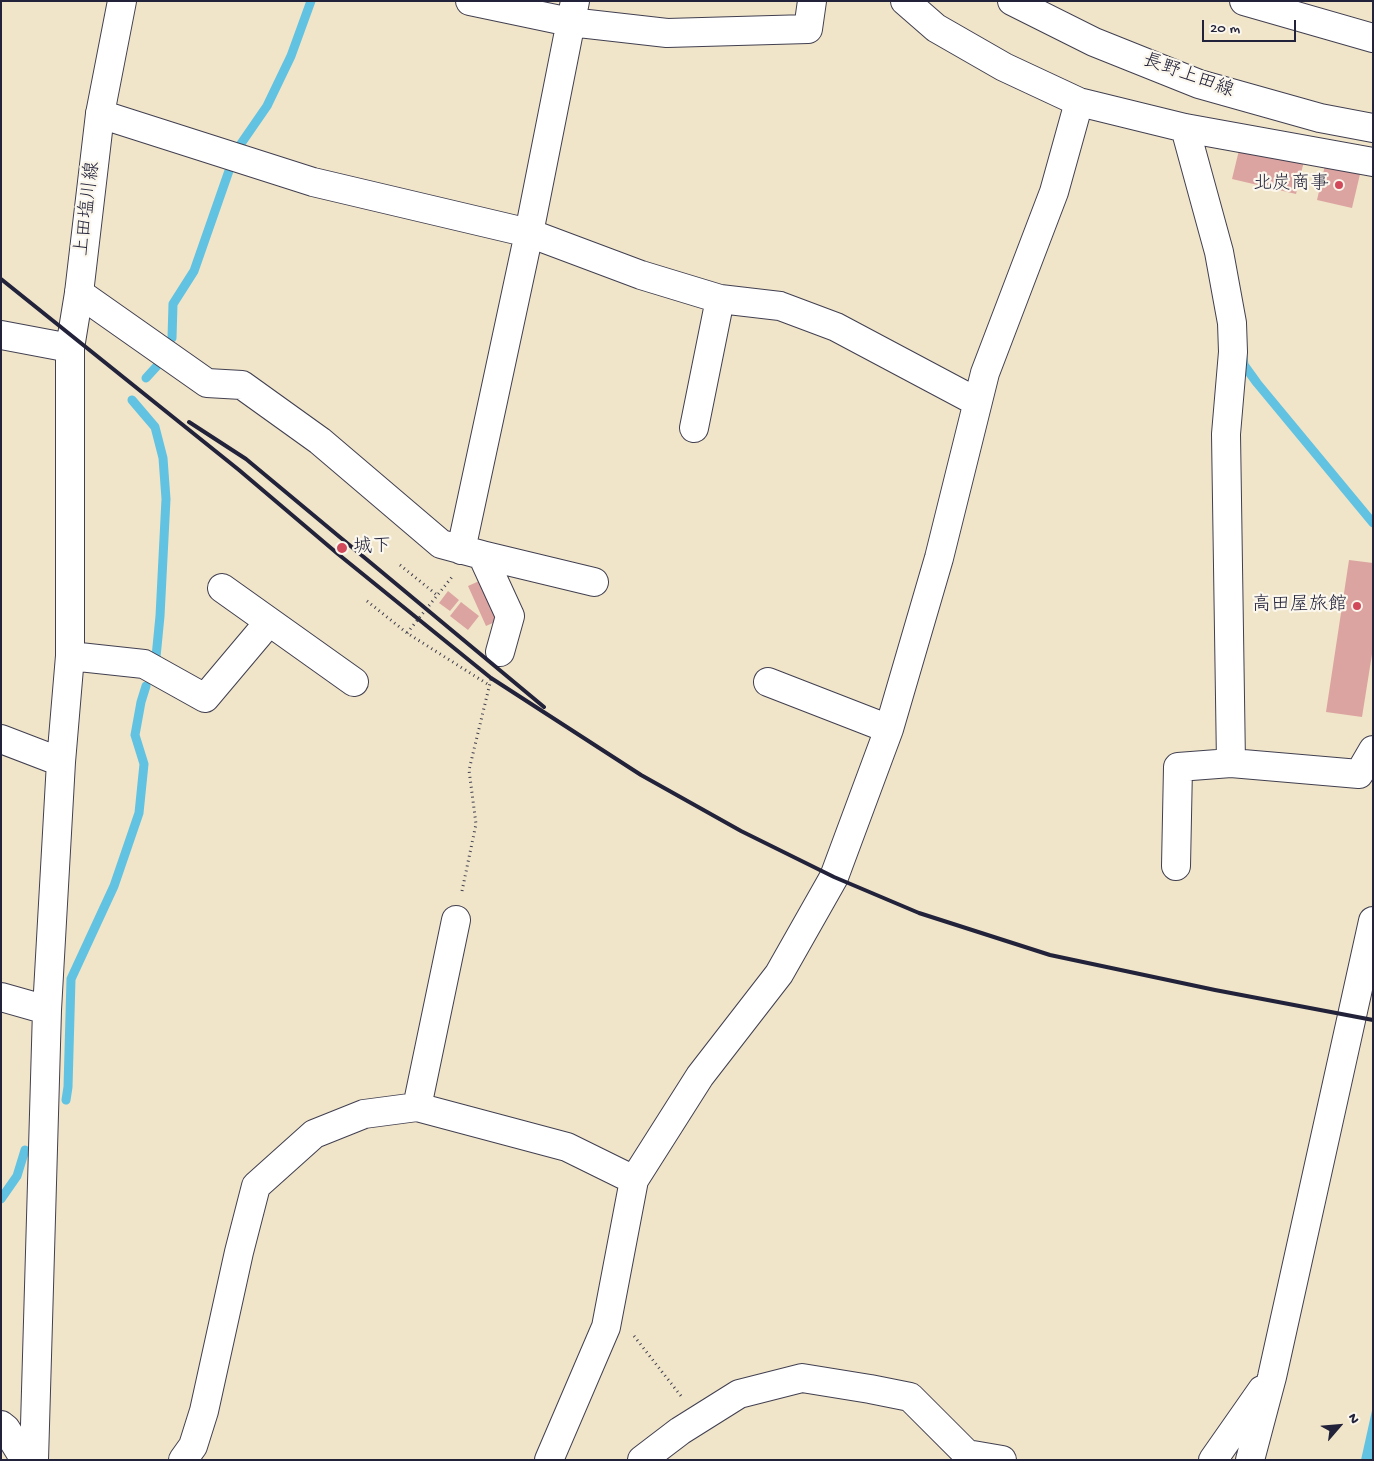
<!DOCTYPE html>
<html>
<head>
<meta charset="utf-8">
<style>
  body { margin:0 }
  #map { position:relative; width:1374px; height:1461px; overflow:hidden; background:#f0e5c9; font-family:"Gochi Hand",sans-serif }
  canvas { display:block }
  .frame { position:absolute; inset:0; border:2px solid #22223b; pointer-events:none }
  .north { position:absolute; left:1314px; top:1401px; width:50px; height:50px; -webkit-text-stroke:4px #fbf7ec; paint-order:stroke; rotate:63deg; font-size:14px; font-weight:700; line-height:20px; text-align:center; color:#22223b }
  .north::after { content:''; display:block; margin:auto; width:18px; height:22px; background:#22223b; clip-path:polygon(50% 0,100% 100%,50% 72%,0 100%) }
  .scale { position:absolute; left:1202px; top:20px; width:94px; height:22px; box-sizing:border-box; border:2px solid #22223b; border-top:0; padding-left:6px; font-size:15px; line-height:18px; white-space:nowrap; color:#22223b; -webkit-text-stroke:4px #fbf7ec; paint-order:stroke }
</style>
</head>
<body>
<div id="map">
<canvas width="1374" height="1461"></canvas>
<div class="frame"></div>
<div class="north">N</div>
<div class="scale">20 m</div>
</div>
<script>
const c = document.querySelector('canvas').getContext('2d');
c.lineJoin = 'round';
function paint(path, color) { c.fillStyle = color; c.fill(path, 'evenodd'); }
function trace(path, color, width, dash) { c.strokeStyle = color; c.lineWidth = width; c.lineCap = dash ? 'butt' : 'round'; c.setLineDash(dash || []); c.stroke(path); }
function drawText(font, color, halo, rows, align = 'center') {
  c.font = font + ' "Gochi Hand","Klee One",sans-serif'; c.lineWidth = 4.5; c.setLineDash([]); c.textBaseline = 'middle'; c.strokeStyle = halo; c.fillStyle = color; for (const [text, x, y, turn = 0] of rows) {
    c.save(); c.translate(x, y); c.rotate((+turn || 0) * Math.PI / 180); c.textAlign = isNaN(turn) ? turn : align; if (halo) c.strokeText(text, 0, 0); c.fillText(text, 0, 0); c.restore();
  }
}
const water = new Path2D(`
  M1373,1406V1460H1361Z`);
const stream = new Path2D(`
  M238,148L267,106L291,56L311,1
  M172,338L173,304L194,271L231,165
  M1243,357L1244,365L1257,383L1373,523
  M146,378L157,366
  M132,400L155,427L163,458L166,499L160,616L156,657
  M66,1100L68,1087L71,979L114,886L139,813L144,764L135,735L141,702L146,686
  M1,1199L17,1176L25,1150`);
const building = new Path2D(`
  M1240,146L1304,161L1296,194L1232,179Z
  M1326,161L1361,170L1352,208L1317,200Z
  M1349,560L1373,563V648L1362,717L1326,712Z
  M486,578L504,618L486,626L468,586Z
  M448,591L459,600L450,611L439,603Z
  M461,602L479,616L468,630L450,616Z`);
const path = new Path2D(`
  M400,565L437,595
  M367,601L407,633L489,685
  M407,633L452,577
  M462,891L476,824L469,770L491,679
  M634,1336L681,1396`);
const minor = new Path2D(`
  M470,1L570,22L667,33L808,29L812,1
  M905,1L936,28L1004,67L1079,102L1185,128L1373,162
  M1244,1L1373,38
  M100,114L313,182L529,233L641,275L720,299L780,306L836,327L977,402
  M1185,128L1219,252L1232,323L1233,352L1226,434L1231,763
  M79,293L207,383L242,385L320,441L441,544L482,555L510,616L500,652
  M694,428L720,299
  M461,550L529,233L575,1
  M482,555L594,582
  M222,588L354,682
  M70,656L144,664L205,698L269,622
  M768,682L889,729
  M1,739L61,762
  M1176,866L1178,767L1231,763L1359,774L1373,750
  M1,997L47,1010
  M417,1107L456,920
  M1,1425L6,1429L25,1460
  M34,1460L47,1010L61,762L70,656V348
  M183,1460L193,1446L204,1411L239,1252L256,1186L314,1134L364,1114L417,1107L567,1147L634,1180
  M549,1460L606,1327L634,1180L700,1076L779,974L834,877L889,729L939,558L985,373L1054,192L1079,102
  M642,1460L680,1431L739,1394L802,1378L870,1389L910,1397L967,1454L1002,1460
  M1213,1460L1262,1390
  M1250,1460L1272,1377L1373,921`);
const major = new Path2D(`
  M1012,1L1094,42L1199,84L1320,118L1373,128
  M1,335L70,348L79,293L100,114L122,1`);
const rail = new Path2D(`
  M1,279L239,470L338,554L491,678L641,775L741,831L834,877L919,913L1050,955L1215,990L1373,1020
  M189,422L246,459L544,707`);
const markers = [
  [1339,185,5,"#d1495b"],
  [342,548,6,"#d1495b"],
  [1357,606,5,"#d1495b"]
];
const streetNames = [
  ["長野上田線",1188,77,20],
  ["上田塩川線",89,209,-83]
];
const poiNames = [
  ["北炭商事",1329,185],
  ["城下",353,548,"left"],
  ["高田屋旅館",1347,606]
];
paint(water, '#62c2e1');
trace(stream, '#62c2e1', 9);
paint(building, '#dca4a1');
trace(minor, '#413f50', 30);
trace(major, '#413f50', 30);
trace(path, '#413f50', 3, [1, 4]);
trace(minor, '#fff', 28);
trace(major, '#fff', 28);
trace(rail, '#22223b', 4);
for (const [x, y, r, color] of markers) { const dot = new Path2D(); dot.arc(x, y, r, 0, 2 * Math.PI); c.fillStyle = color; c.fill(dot); trace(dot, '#fbf7ec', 2); }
drawText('19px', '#22223b', '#fbf7ec', streetNames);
drawText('19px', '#22223b', '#fbf7ec', poiNames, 'right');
</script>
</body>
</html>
